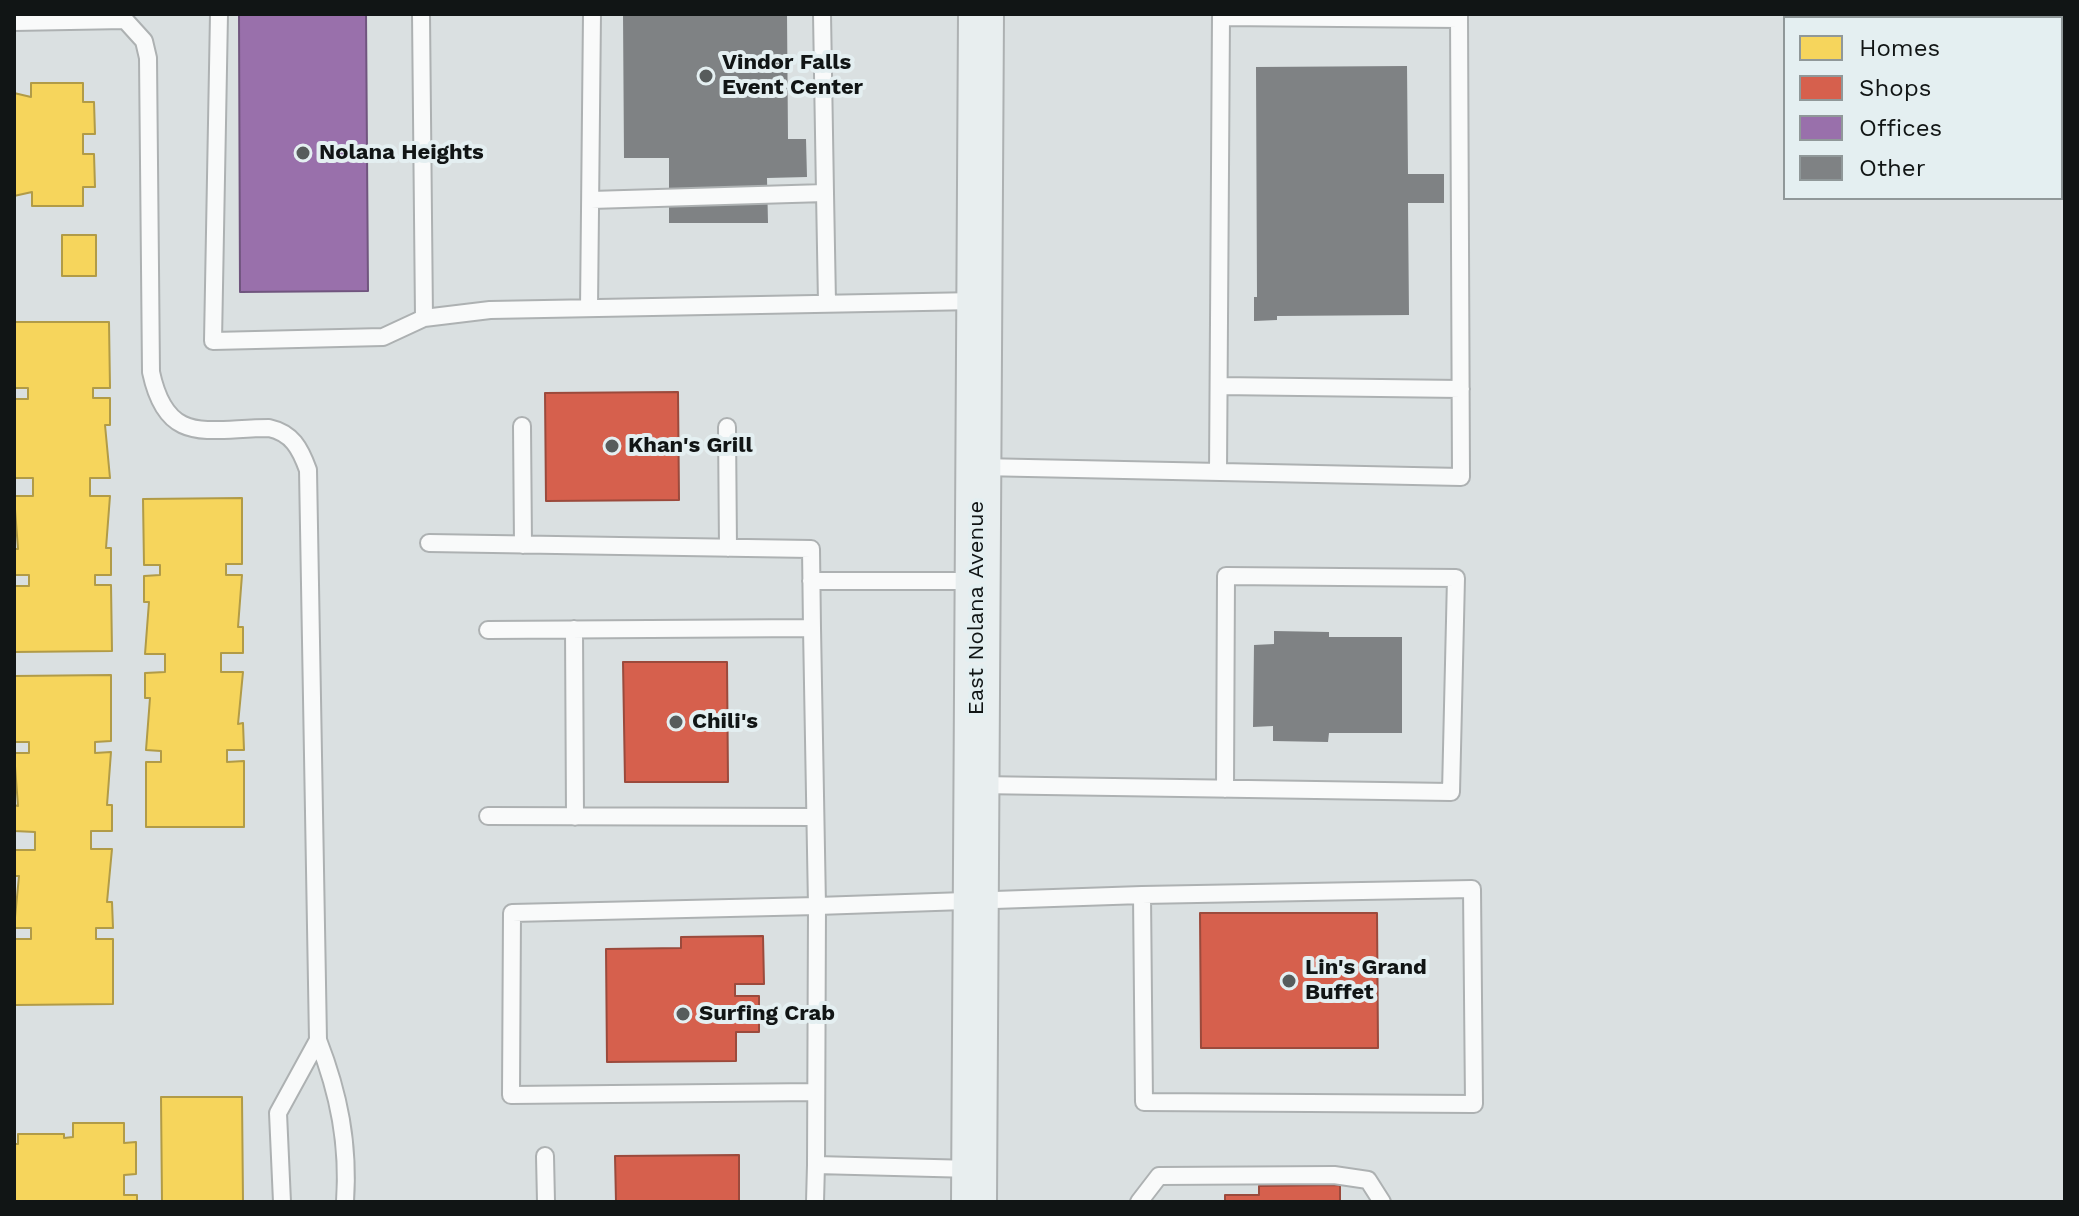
<!DOCTYPE html>
<html>
<head>
<meta charset="utf-8">
<style>
  body { margin:0 }
  #map { position:relative; width:2079px; height:1216px; overflow:hidden; background:#dae0e1; font-family:"Work Sans",sans-serif }
  canvas { display:block }
  .frame { position:absolute; inset:0; border:16px solid #111515; pointer-events:none }
  .legend { position:absolute; left:1783px; top:16px; width:280px; height:184px; box-sizing:border-box; background:#e4eff1; border:2px solid #909899; margin:0; padding:10px 14px; list-style:none; font-size:24px; color:#111515 }
  .legend li { display:flex; align-items:center; gap:16px; height:40px }
  .legend b { width:40px; border:2px solid #909899 }
</style>
</head>
<body>
<div id="map">
<canvas width="2079" height="1216"></canvas>
<div class="frame"></div>
<ul class="legend">
<li><b style="height:22px;background:#f6d55c"></b>Homes</li>
<li><b style="height:22px;background:#d6604d"></b>Shops</li>
<li><b style="height:22px;background:#9970ab"></b>Offices</li>
<li><b style="height:22px;background:#7f8284"></b>Other</li>
</ul>
</div>
<script>
const c = document.querySelector('canvas').getContext('2d');
c.lineJoin = 'round';
function paint(path, color) { c.fillStyle = color; c.fill(path, 'evenodd'); }
function trace(path, color, width, dash) { c.strokeStyle = color; c.lineWidth = width; c.lineCap = dash ? 'butt' : 'round'; c.setLineDash(dash || []); c.stroke(path); }
function drawText(font, color, halo, rows, align = 'center') {
  c.font = font + ' "Work Sans",sans-serif'; c.lineWidth = 8; c.setLineDash([]); c.textBaseline = 'middle'; c.strokeStyle = halo; c.fillStyle = color; for (const [text, x, y, turn = 0] of rows) {
    c.save(); c.translate(x, y); c.rotate((+turn || 0) * Math.PI / 180); c.textAlign = isNaN(turn) ? turn : align; if (halo) c.strokeText(text, 0, 0); c.fillText(text, 0, 0); c.restore();
  }
}
const homes = new Path2D(`
  M31,83H83V102H94L95,134H83V154H94L95,187H83V206H32V192L14,196V93L31,97Z
  M62,235H96V276H62Z
  M14,322H109L110,388H93V398H110V425H105L110,478H90V496H110L106,548H111V575H95V585H111L112,651L14,652V586H29V575H14V549H18L14,496H33V478H14V399H28V388H14Z
  M242,498V564H226V575H242L238,627H243V653H221V672H243L238,724L243,723L244,750H227V762L244,761V827H146V762H161V751L146,750L150,698H145V673L165,672V654H145L149,602H144V576L160,575V565H144L143,499Z
  M111,675V741L95,742V753L111,752L107,805H112V831H91V849H112L107,902H112L113,928H96V939H113V1004L15,1005V939H31V928H14L19,876H14V850H35V832L14,831V805L18,806L14,753H29V742H14V676Z
  M161,1097H242L243,1202H162Z
  M73,1123H124V1143L136,1142V1174L124,1175V1195H137V1202H14V1144H18V1134H64V1138L73,1137Z`);
const shops = new Path2D(`
  M678,392L679,500L546,501L545,393Z
  M623,662H727L728,782H625Z
  M1200,913H1377L1378,1048H1201Z
  M763,936L764,984H735V996H759V1032H736V1061L607,1062L606,949L681,948V937Z
  M739,1155V1202H616L615,1156Z
  M1340,1185V1202H1225V1195H1259V1186Z`);
const offices = new Path2D(`
  M239,14H366L368,291L240,292Z`);
const building = new Path2D(`
  M623,14H787L788,139H806L807,177L767,178L768,223H669V158H624Z
  M1407,66L1408,174H1444V203H1408L1409,315L1277,316V320L1254,321V297H1257L1256,67Z
  M1274,631L1329,632V637H1402V733H1329L1328,742L1273,741V726L1253,727L1254,645L1274,644Z`);
const service = new Path2D(`
  M219,14L213,341L383,337L424,318
  M421,14L424,318L490,310L977,301
  M822,14L825,193
  M14,22L125,20L144,41L148,58L151,372C167,447 207,428 269,428C292,433 300,448 308,470L318,1040C339,1094 349,1144 345,1202
  M591,200L825,193L827,303
  M589,308L592,14
  M1219,386L1461,389
  M522,426L523,545
  M727,427L728,548
  M980,467L1461,477L1459,14
  M1218,472L1221,17L1459,19
  M429,543L811,549L812,628
  M811,581H977
  M574,629L575,817
  M488,630L812,628L817,906L512,913L511,1095L816,1092
  M978,785L1451,792L1456,578L1226,576L1225,789
  M488,816L815,817
  M545,1156L546,1202
  M816,1165L817,906L1142,895L1144,1102L1474,1104L1472,889L1142,895
  M282,1202L278,1113L318,1040
  M815,1202L816,1165L973,1169
  M1139,1202L1159,1176L1334,1175L1368,1180L1382,1202`);
const secondary = new Path2D(`
  M974,1202L981,14`);
const markers = [
  [706,76,8,"#575c5c"],
  [303,153,8,"#575c5c"],
  [612,446,8,"#575c5c"],
  [676,722,8,"#575c5c"],
  [1289,981,8,"#575c5c"],
  [683,1014,8,"#575c5c"]
];
const poiNames = [
  ["Vindor Falls",722,63],
  ["Event Center",722,88],
  ["Nolana Heights",319,153],
  ["Khan's Grill",628,446],
  ["Chili's",692,722],
  ["Lin's Grand",1305,968],
  ["Buffet",1305,993],
  ["Surfing Crab",699,1014]
];
const streetNames = [
  ["East Nolana Avenue",977,608,-90]
];
paint(homes, '#f6d55c');
trace(homes, '#b19b47', 2);
paint(shops, '#d6604d');
trace(shops, '#9b4a3c', 2);
paint(offices, '#9970ab');
trace(offices, '#70557e', 2);
paint(building, '#7f8284');
trace(service, '#adb1b2', 20);
trace(secondary, '#adb1b2', 48);
trace(service, '#f9fafa', 16);
trace(secondary, '#e8eeef', 44);
for (const [x, y, r, color] of markers) { const dot = new Path2D(); dot.arc(x, y, r, 0, 2 * Math.PI); c.fillStyle = color; c.fill(dot); trace(dot, '#e4eff1', 3); }
drawText('bold 22px', '#111515', '#e4eff1', poiNames, 'left');
drawText('22px', '#111515', '#e4eff1', streetNames);
</script>
</body>
</html>
